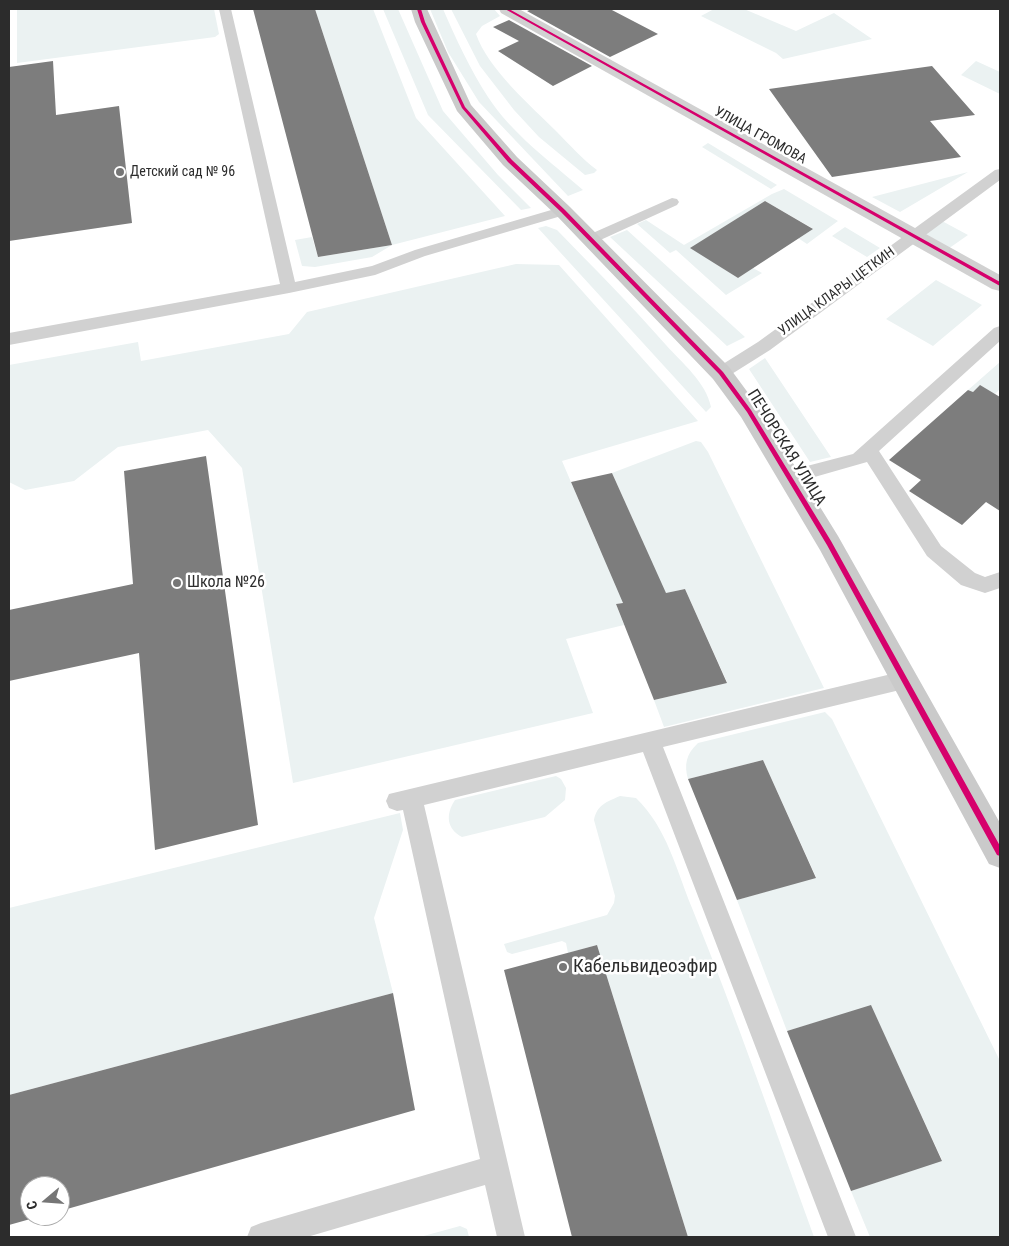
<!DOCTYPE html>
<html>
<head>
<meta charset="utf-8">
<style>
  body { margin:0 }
  #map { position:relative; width:1009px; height:1246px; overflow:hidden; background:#fff; font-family:"Roboto Condensed",sans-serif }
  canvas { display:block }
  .frame { position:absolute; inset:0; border:10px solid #2c2c2c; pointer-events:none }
  .north { position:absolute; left:20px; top:1176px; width:50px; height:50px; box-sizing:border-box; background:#fff; border:1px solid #ababab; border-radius:50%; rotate:252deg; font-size:14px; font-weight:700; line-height:20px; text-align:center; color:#2c2c2c }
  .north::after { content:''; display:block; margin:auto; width:18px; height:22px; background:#767676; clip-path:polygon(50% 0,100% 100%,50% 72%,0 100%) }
</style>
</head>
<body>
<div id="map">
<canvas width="1009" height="1246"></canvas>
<div class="frame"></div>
<div class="north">С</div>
</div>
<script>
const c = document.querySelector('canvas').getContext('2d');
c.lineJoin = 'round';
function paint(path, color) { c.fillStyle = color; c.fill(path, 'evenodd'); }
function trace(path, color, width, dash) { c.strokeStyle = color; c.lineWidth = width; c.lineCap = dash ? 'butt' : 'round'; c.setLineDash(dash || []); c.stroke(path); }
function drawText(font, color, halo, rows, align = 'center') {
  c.font = font + ' "Roboto Condensed",sans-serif'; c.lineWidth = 5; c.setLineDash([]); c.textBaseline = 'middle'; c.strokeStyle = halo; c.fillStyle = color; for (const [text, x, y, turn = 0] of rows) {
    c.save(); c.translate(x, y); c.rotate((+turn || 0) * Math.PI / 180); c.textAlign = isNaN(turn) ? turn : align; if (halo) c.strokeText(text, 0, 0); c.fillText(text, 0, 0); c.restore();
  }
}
const green = new Path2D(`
  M17,9H214L219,34L215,37L17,63Z
  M315,9H373L416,118L505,216L392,245L372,257L315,267L302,266L295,240L312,237L318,257L392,245Z
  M383,9H398L443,111L498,175L531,208L521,210L428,115Z
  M430,9H443C456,39 470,69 488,97C512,134 551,162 583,190L568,196L479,102L448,52Z
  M451,9H494L500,16L482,26L476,34C488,69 531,106 557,132C570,145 582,159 597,170L594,173L585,175L539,137L514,110L480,66Z
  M714,9H744L796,31L834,13L872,39L783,59L776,53L701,16Z
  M976,61L1000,72V94L961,75Z
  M708,143L777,185L771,189L702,147Z
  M968,172L900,212L872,197Z
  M784,189L838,221L807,244L798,238L812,228L765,201L691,248L738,278L753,268L762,273L726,295L676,250L670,253L637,224L646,220L684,245L772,194Z
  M942,221L968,235L948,249L923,235Z
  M546,226L557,230C594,268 631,305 666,345C682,363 706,382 711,407L706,412L538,228Z
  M845,227L880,248L867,257L832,236Z
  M627,230L745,337L727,346L610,237Z
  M516,264L559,265L698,421L562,461L600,550L642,540L612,473L696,441L701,442L708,452L824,688L664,727L654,700L727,682L685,589L616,604L624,625L566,639L593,713L293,783L242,468L208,430L118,447L74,481L25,490L9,482V365L138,342L141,361L289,334L307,312Z
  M936,280L982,305L933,346L886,319Z
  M765,358L831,457L810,462L749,369Z
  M1000,362V389L995,394L980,386L973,392L968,390Z
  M825,712L832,719L1000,1061V1237H870L851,1191L942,1160L871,1006L787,1031L737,900L816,877L763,760L688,779C684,765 686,754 698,743Z
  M556,776L561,779L566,788L565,800L545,817L462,837C447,829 445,815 455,800Z
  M620,796L636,798C667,828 676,869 692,908C736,1016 774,1127 814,1237H688L597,945L568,953L566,943L562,941L512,954L507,952L504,944L607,915L614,903L615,896L594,820C597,805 606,802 620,796Z
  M400,813L403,830L374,918L393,993L9,1095V908Z
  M460,1226L467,1229L469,1237H420Z`);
const building = new Path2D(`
  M253,9H315L392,245L318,257Z
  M532,9H610L658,34L610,57L527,11Z
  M509,20L592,66L553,86L498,51L519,41L493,27Z
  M53,61L56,115L119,106L132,223L9,241V67Z
  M932,66L975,115L930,121L961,157L832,177L769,89Z
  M765,201L813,229L738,278L690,248Z
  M980,385L1000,397V511L986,502L962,525L909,491L921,480L889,460L968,390L973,392Z
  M206,456L258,825L155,850L139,653L9,681V610L133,584L124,471Z
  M612,473L666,593L685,589L727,683L654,700L616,604L623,603L571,482Z
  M763,760L816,878L737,900L688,779Z
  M597,945L688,1237H572L504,970Z
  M393,993L415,1110L60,1211V1186H30V1216H41L9,1225V1095Z
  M871,1005L942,1161L851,1191L787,1031Z`);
const lane = new Path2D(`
  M219,9H231L295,282L372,266L415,250L558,208H568L570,211L568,214L425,256L375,275L289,293L9,345V333L280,284Z
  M1000,169V180L770,350L727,377H715L713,373L715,369L758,342L995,170Z
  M672,198L677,199L679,202L677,205L596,242H586L583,239L586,236Z
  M1000,326V341L879,451L941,546L975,573L985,577L1000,572V588L985,593L961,585L927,556L867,462L790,484L784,482L781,477L784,472L853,454L994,328Z
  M904,671L911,674L914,680L911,686L904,689L663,747L856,1237H828L643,752L424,805L525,1237H497L485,1185L307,1237H247L251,1227L261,1223L480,1159L403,810L397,811L389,808L386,801L389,794Z`);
const street = new Path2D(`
  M499,9H519L1000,275V291L992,289L501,13Z`);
const secondary = new Path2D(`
  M411,9H427L471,105L517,157L570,207L729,367L757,405L838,536L1000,823V868L989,864L820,550L741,417L713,379L556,215L503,165L457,111L415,22Z`);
const cycleway = new Path2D(`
  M417,9H421L425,22L465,107L512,160L565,210L723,372L751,410L831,541L1000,846V856L997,855L827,545L747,412L719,374L561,212L508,162L462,108L421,22Z
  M505,9H509L1000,282V286Z`);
const markers = [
  [120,172,5,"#767676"],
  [177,583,5,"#767676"],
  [563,967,5,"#767676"]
];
const farStreetnames = [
  ["УЛИЦА ГРОМОВА",760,136,29],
  ["УЛИЦА КЛАРЫ ЦЕТКИН",837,292,-36]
];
const farPoinames = [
  ["Детский сад № 96",130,172]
];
const streetNames = [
  ["ПЕЧОРСКАЯ УЛИЦА",786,448,58]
];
const poiNames = [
  ["Школа №26",187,583]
];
const nearPoinames = [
  ["Кабельвидеоэфир",573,967]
];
paint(green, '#ebf2f2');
paint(building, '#7d7d7d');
paint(lane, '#d1d1d1');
paint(street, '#d1d1d1');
paint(secondary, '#cacaca');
paint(cycleway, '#d6006c');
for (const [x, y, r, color] of markers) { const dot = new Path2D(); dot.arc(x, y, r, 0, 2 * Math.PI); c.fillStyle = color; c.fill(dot); trace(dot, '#fff', 2); }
drawText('14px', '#2c2c2c', '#fff', farStreetnames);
drawText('14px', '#2c2c2c', '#fff', farPoinames, 'left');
drawText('16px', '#2c2c2c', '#fff', streetNames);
drawText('16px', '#2c2c2c', '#fff', poiNames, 'left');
drawText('19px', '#2c2c2c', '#fff', nearPoinames, 'left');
</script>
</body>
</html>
